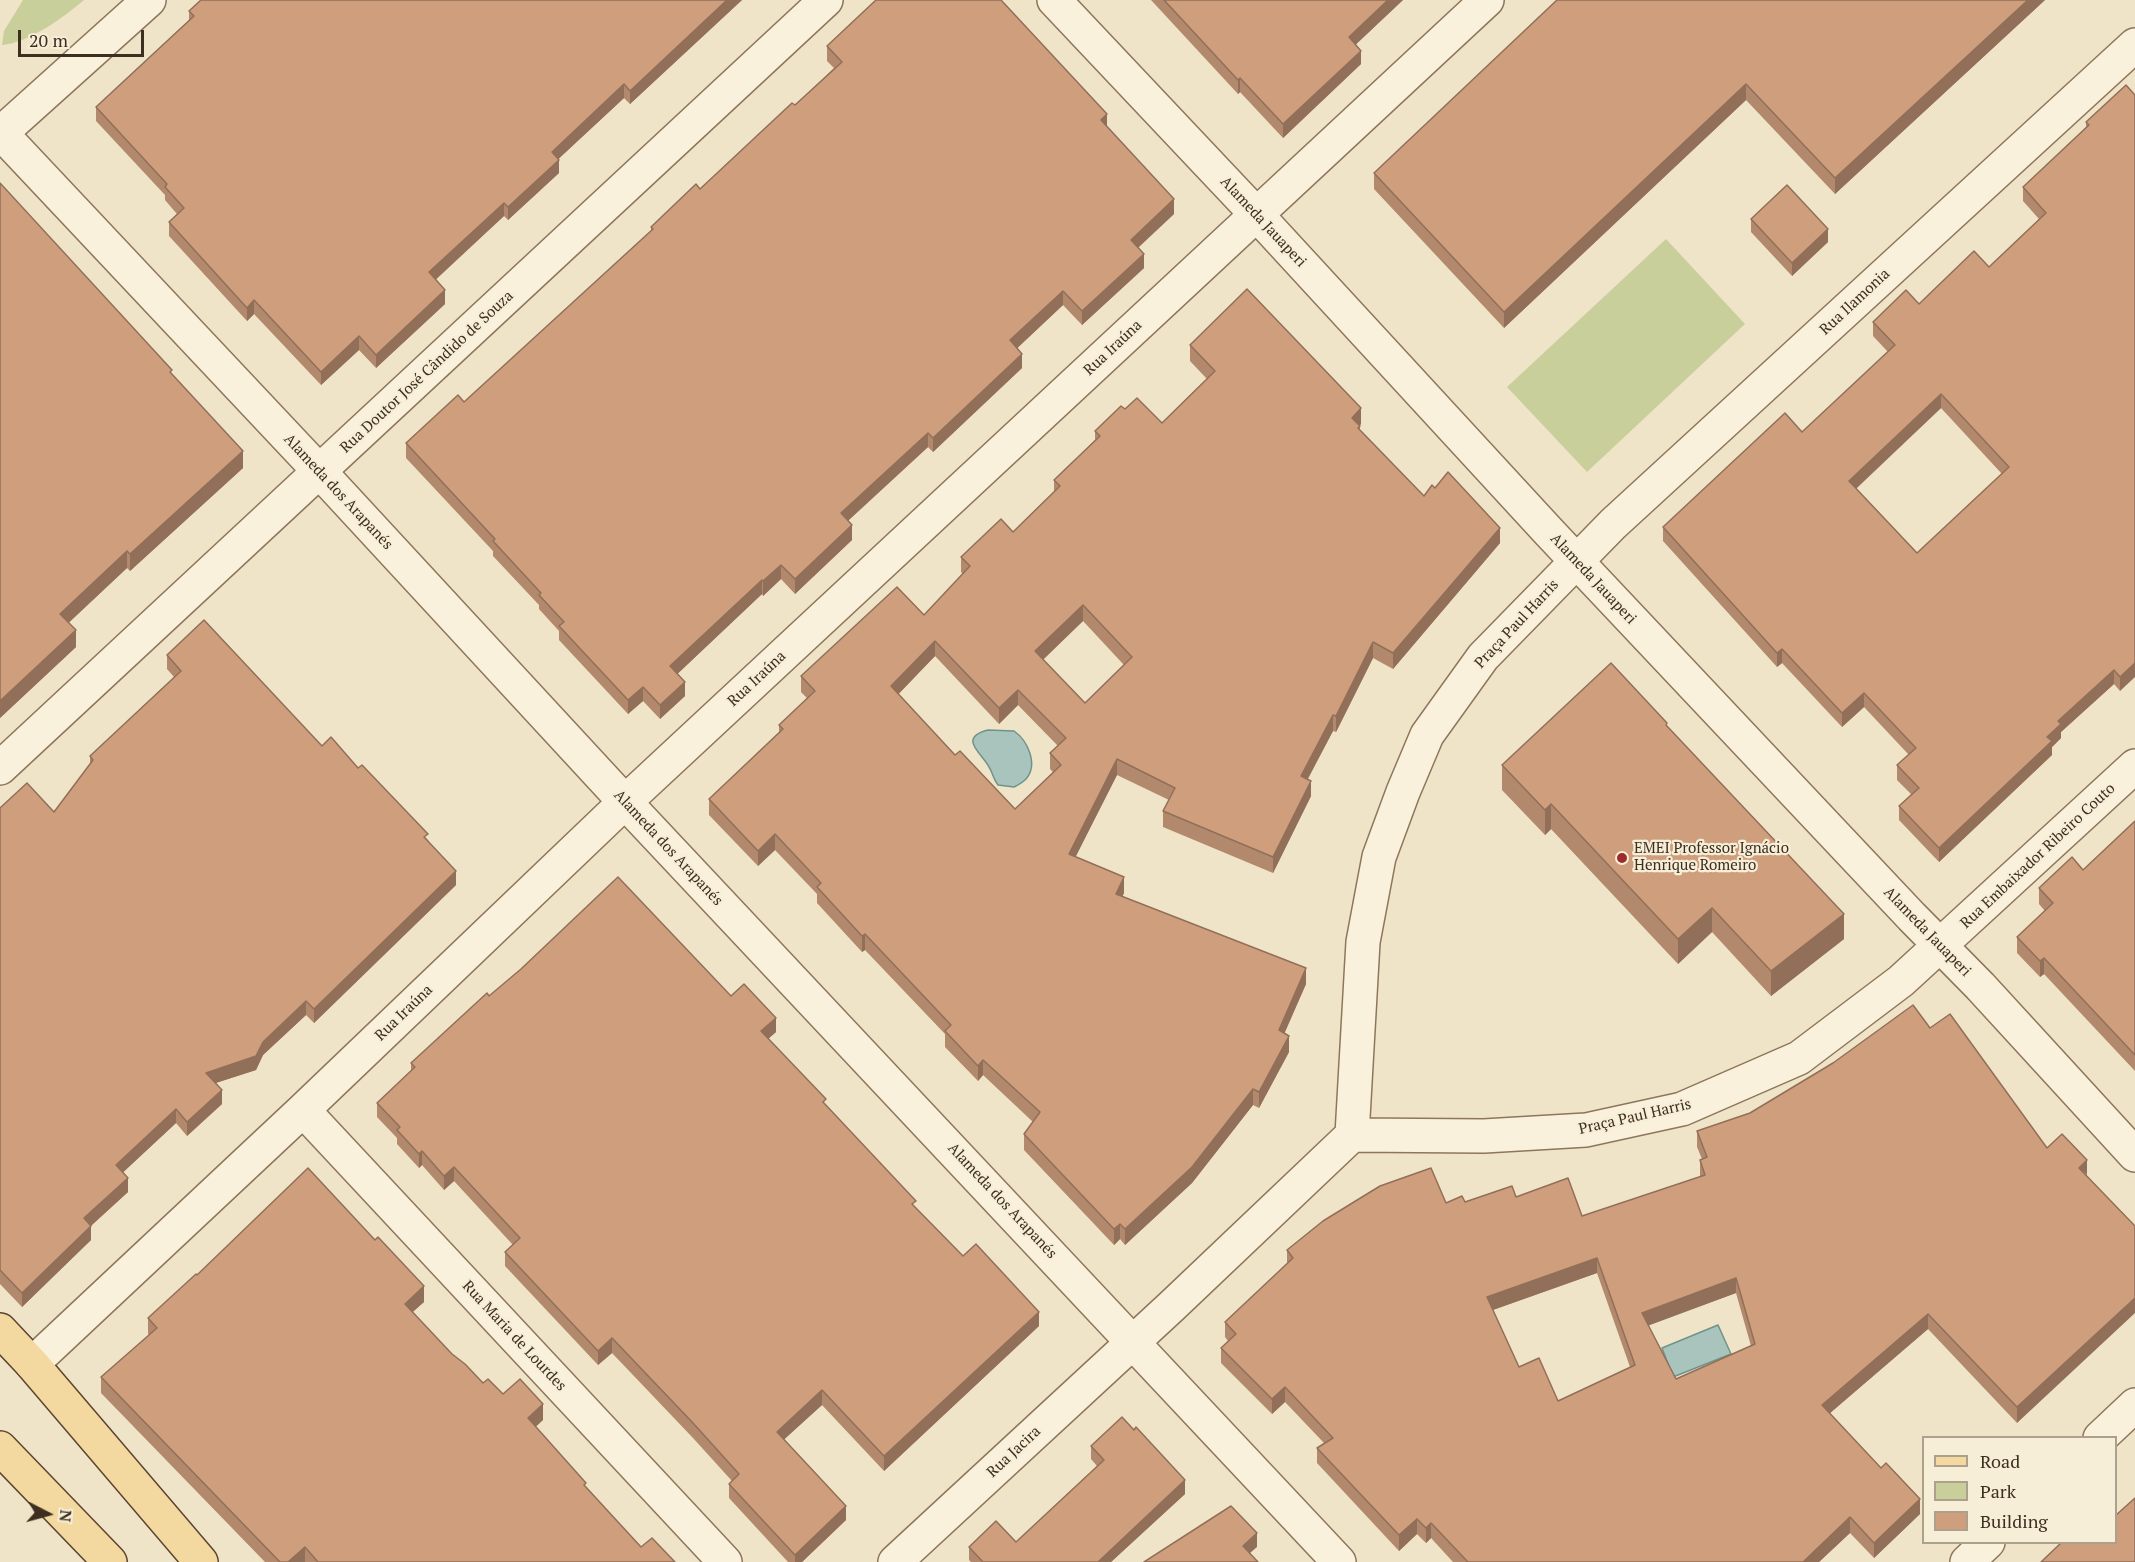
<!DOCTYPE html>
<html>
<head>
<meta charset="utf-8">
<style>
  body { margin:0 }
  #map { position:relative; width:2135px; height:1562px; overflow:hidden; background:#f0e4c8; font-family:"PT Serif",serif }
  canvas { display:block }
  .legend { position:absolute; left:1922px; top:1436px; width:195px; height:108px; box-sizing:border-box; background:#f7eed8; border:2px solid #ada18e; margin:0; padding:8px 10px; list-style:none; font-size:18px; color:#3d2e20 }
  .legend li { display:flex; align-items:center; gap:12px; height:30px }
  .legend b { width:30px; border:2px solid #ada18e }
  .north { position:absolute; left:18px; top:1484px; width:60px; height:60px; -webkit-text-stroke:4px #f7eed8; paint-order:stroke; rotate:96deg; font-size:16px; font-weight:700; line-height:24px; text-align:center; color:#3d2e20 }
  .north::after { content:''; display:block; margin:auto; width:21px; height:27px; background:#3d2e20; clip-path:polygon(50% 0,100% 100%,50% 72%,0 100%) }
  .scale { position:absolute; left:18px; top:30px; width:126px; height:27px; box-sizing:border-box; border:3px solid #3d2e20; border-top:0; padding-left:8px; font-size:18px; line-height:21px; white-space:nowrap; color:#3d2e20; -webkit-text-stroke:4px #f7eed8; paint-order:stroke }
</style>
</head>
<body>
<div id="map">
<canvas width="2135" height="1562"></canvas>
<ul class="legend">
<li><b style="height:8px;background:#f3d9a0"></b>Road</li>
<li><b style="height:16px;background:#c9cf9b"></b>Park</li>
<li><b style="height:16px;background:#cf9f7d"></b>Building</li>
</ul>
<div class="north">N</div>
<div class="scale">20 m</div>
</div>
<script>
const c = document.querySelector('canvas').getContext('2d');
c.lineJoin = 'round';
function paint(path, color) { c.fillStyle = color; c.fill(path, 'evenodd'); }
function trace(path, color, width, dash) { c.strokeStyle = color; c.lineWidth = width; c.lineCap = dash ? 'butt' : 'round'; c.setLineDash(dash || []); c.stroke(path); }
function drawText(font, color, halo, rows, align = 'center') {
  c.font = font + ' "PT Serif",serif'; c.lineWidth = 4.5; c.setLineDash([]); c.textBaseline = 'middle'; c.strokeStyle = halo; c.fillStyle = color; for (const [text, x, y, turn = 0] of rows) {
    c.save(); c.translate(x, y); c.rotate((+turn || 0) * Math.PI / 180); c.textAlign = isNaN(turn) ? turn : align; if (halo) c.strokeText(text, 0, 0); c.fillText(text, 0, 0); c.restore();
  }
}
const green = new Path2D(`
  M23,0H84C64,17 29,43 2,45L4,31Z
  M1666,239L1745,324L1587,472L1507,387Z`);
const water = new Path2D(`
  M988,730L1014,731C1027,740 1039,764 1026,779C1023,782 1018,785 1014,787L998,785C993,779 993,773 989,767C982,753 957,738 988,730Z
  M1718,1325L1731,1354L1673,1377L1662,1348Z`);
const street = new Path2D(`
  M1054,0L1257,215L1549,532L1912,917L1980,986L2135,1155
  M0,132L320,472L625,802L1339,1562
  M1,133L149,0
  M0,768L826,0
  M303,1110L725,1562
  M1352,1135L1484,1136L1586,1130L1682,1109L1799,1058L1901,981L2135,766
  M32,1364L303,1110L625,802L1487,0
  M2100,1438L2135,1405
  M895,1562L1172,1306L1352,1135L1363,942L1379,857L1403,792L1427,735L1483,657L1613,524L2135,45
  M1967,1562L1988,1542`);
const primary = new Path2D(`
  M0,1330L32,1364L201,1562
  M0,1448L110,1562`);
const wall = new Path2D(`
  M742,0L630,104L624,98L558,159L559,173L508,220L504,216L435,279L445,304L376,368L359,350L321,385L254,314L247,321L169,236V222L177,214L165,200V195L96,121V107L189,20V11Z
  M1151,0H1403L1356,44L1361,64L1283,138L1240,92L1238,94Z
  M2045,0L1835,194L1746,100L1504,328L1374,189V173Z
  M827,46L1107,127L1174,214L1138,248L1144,268L1082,325L1063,305L1017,348L1022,368L933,452L928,447L848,521L852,540L795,594L781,579L763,596L762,594L677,674L685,696L660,719L643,701L628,714L559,640V631L539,609V605L493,556V551L406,458V443L464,402L651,231V227L700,189L795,105L834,68L827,61Z
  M2126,85L2120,691L2114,684L2061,732V738L2052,747V755L1939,862L1899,820V806L1911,794L1897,780V765L1909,755L1864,707L1842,727L1782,663L1777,667L1663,541V527L1802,432L1888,352L1873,336V322L1919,304L1989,267L2039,219L2023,201V187L2086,127V122ZM1941,408L2002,474L1917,553L1856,489Z
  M1751,219L1828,242L1792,276L1751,232Z
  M1190,345L1361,424L1360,425V431L1424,496L1500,543L1393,669L1373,658L1336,732L1333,731L1308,779L1311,796L1273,873L1163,827V811L1169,800L1117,775L1075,857L1124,893L1122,897L1306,984L1284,1033L1289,1052L1259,1108L1253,1105L1192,1183L1125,1245L1120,1239L1114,1245L1024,1150V1134L1033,1122L983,1075L978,1081L945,1047V1034L865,950L862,952L817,903V894L775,850L758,866L709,815V799L779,732V725L807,698L801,692V676L924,615L963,574L961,572V557L1013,532L1054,492V480L1095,440V431L1125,409L1162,423L1207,379L1190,361ZM1083,621L1124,665L1085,703L1043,660ZM935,656L999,724L1018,705L1058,746L1050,753V769L1053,772L1015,809L955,755L898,694Z
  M172,374L243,468L130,571L127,568L68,623L76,647L0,718Z
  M167,655L358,768L428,840L456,885L314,1023L306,1015L263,1055L256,1070L216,1083L222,1104L187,1136L176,1123L123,1172L128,1192L91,1226V1240L22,1307L0,1284V808L54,812L90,765V756L174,677L167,669Z
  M1667,727L1844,939L1771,996L1712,932L1678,964L1551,829L1545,835L1502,790V765Z
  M2135,821V1071L2044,974L2040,977L2017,953V937L2045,911L2039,904V888L2083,870Z
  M489,996H731L776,1032L768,1039L916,1208L963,1256L1039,1326L884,1471L822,1405L784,1439L846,1520L802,1562H788L729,1498V1484L732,1481L693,1438L612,1353L598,1365L505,1266V1252L513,1245L454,1181L444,1190L422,1165L419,1168L397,1144V1138L377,1117V1103L411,1071V1063Z
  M1930,1028L2047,1148L2017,1423L1928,1329L1830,1413L1920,1514L1874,1558L1850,1533L1819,1562H1453L1431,1538L1426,1543L1417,1534L1399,1551L1317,1463V1448L1324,1443L1285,1402L1272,1414L1221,1363V1348L1228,1341L1225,1337V1322L1287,1264V1250L1446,1203L1516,1197L1582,1216L1700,1177V1160L1702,1159L1697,1147V1131L1750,1113ZM1597,1273L1630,1367L1558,1401L1519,1367L1493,1310ZM1736,1293L1751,1346L1676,1379L1648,1325Z
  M197,1275L424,1302L412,1312L452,1354L483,1383L503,1394L543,1420L535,1427L586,1487L641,1547L675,1562H265L101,1393V1377L149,1335L148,1334V1318Z
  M1091,1446L1185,1494L1111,1562H971L969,1560V1547L1016,1542L1097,1466L1091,1459Z`);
const shadedWall = new Path2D(`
  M727,0H742L630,104V91Z
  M1388,0H1403L1349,51V37Z
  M2028,0H2045L1835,194V178Z
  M1361,51V64L1283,138V124Z
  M1240,78V92L1238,94V80Z
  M624,84V98L552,165V152Z
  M1746,84V100L1504,328V312Z
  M1107,114V128L1101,120Z
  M559,160V173L508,220V207Z
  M1174,199V214L1131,254V240Z
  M504,203V216L429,286V272Z
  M1828,229V242L1792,276V263Z
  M1144,254V268L1082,325V311Z
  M445,290V304L376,368V355Z
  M1063,291V305L1010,355V340Z
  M254,300V314L247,321V308Z
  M359,336V350L321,385V372Z
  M1022,354V368L933,452V438Z
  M1941,394V408L1849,495V481Z
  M1361,408V424L1352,433V418Z
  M928,433V447L841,527V513Z
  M243,451V468L130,571V554Z
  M852,525V540L795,594V579Z
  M1500,528V543L1393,669V653Z
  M127,551V568L60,631V614Z
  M781,565V579L763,596V581Z
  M762,580V594L670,681V666Z
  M1083,605V621L1035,667V651Z
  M76,630V647L0,718V701Z
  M935,641V656L891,702V686Z
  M1373,642V658L1336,732V716Z
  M1782,649V663L1777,667V653Z
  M2135,663V677L2120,691V677Z
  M2114,670V684L2061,732V738L2052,747V755L1939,862V848L2047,737L2058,721Z
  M685,682V696L660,719V705Z
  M643,687V701L628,714V700Z
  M1018,690V705L999,724V708Z
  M1864,693V707L1842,727V713Z
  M1333,715V731L1301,791V776Z
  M1117,759V775L1069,870V854Z
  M1311,781V796L1273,873V857Z
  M1551,804V829L1545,835V810Z
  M775,834V850L758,866V851Z
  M456,871V885L314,1023V1009Z
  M1124,877V893L1116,910V894Z
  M1712,908V932L1678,964V939Z
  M1844,914V939L1771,996V971Z
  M865,934V950L862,952V936Z
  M2044,958V974L2040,977V961Z
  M1306,968V984L1279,1046V1030Z
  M306,1001V1015L263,1055L256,1070L206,1086V1073Z
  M776,1018V1032L761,1045V1031Z
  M1289,1036V1052L1259,1108V1092Z
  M983,1060V1075L978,1081V1066Z
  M1253,1089V1105L1192,1183L1125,1245V1229Z
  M222,1090V1104L187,1136V1122Z
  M176,1109V1123L116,1179V1165Z
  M422,1151V1165L419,1168V1154Z
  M2087,1160V1175L2079,1168Z
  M454,1167V1181L444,1190V1176Z
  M128,1178V1192L84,1232V1218Z
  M1120,1224V1239L1114,1245V1229Z
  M91,1226V1240L22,1307V1293Z
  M1597,1258V1273L1487,1312V1297Z
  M1736,1278V1293L1642,1328V1313Z
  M424,1286V1302L405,1319V1304Z
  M2135,1298V1313L2017,1423V1407Z
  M1039,1312V1326L884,1471V1456Z
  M1928,1314V1329L1822,1420V1405Z
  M612,1338V1353L598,1365V1351Z
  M1285,1387V1402L1272,1414V1399Z
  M822,1390V1405L777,1446V1432Z
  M543,1404V1420L528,1434V1418Z
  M1185,1480V1494L1111,1562H1097Z
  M1920,1499V1514L1874,1558V1543Z
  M846,1506V1520L802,1562H795V1555Z
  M1850,1517V1533L1819,1562H1803Z
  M1417,1519V1534L1399,1551V1535Z
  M1431,1523V1538L1426,1543V1528Z
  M1257,1533V1547L1243,1559V1546Z
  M305,1547V1562H288Z`);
const building = new Path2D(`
  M201,0H727L630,91L624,84L552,152L559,160L508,207L504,203L429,272L445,290L376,355L359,336L321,372L254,300L247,308L169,222L184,208L165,187L167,184L96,107L194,16L189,11Z
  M876,0H1001L1107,114L1101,120L1174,199L1131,240L1144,254L1082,311L1063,291L1010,340L1022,354L933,438L928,433L841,513L852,525L795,579L781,565L763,581L762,580L670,666L685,682L660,705L643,687L628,700L559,626L564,622L539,595L541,593L493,541L495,539L406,443L458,395L464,402L653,229L651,227L696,184L700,189L792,103L795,105L842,62L827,46Z
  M1164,0H1388L1349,37L1361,51L1283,124L1240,78L1238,80Z
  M1557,0H2028L1835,178L1746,84L1504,312L1374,173Z
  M2126,85L2135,95V663L2120,677L2114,670L2058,721L2061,724L2047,737L2052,741L1939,848L1899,806L1919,788L1897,765L1916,748L1864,693L1842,713L1782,649L1777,653L1663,527L1785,413L1802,432L1895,345L1873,322L1906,290L1919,304L1974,251L1989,267L2046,213L2023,187L2089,125L2086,122ZM1941,394L2009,467L1917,553L1849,481Z
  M0,183L172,370L170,372L243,451L130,554L127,551L60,614L76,630L0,701Z
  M1787,185L1828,229L1792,263L1751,219Z
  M1247,289L1361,408L1352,418L1360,426L1358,428L1424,496L1432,485L1435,488L1448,472L1500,528L1393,653L1373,642L1336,716L1333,715L1301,776L1311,781L1273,857L1163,811L1175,788L1117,759L1069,854L1124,877L1116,894L1306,968L1279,1030L1289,1036L1259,1092L1253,1089L1192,1167L1125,1229L1120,1224L1114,1229L1024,1134L1040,1112L983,1060L978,1066L945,1031L951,1025L865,934L862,936L817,887L821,883L775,834L758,851L709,799L783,729L779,725L815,691L801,676L897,587L924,615L970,566L961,557L1001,519L1013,532L1060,486L1054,480L1100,436L1095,431L1121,406L1125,409L1137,398L1162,423L1215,371L1190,345ZM1083,605L1132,657L1085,703L1035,651ZM935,641L999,708L1018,690L1066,738L1050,753L1061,765L1015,809L960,751L955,755L891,686Z
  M204,620L322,746L331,737L358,768L362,765L428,834L424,837L456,871L314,1009L306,1001L263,1042L256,1056L206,1073L222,1090L187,1122L176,1109L116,1165L128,1178L84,1218L91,1226L22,1293L0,1270V808L27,783L54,812L93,760L90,756L181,671L167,655Z
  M1611,663L1667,723L1666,725L1844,914L1771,971L1712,908L1678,939L1551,804L1545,810L1502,765Z
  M2135,821V1055L2044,958L2040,961L2017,937L2053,903L2039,888L2072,857L2083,870Z
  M618,877L731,996L744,984L776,1018L761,1031L826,1099L823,1102L916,1201L912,1204L963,1256L976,1244L1039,1312L884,1456L822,1390L777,1432L846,1506L795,1555L729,1484L739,1474L693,1423L612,1338L598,1351L505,1252L520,1238L454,1167L444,1176L422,1151L419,1154L397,1130L400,1127L377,1103L415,1067L411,1063L487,993L489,996L521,969Z
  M1913,1005L1930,1028L1950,1014L2047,1148L2062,1134L2087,1160L2079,1168L2135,1226V1298L2017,1407L1928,1314L1822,1405L1881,1468L1886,1463L1920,1499L1874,1543L1850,1517L1803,1562H1468L1431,1523L1426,1528L1417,1519L1399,1535L1317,1448L1333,1438L1285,1387L1272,1399L1221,1348L1236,1334L1225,1322L1293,1258L1287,1250L1323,1221L1380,1186L1431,1168L1446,1203L1462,1196L1465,1202L1512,1186L1516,1197L1568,1178L1582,1216L1705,1175L1700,1160L1707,1157L1697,1131L1750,1113L1833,1063ZM1597,1258L1635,1365L1558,1401L1539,1358L1519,1367L1487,1297ZM1736,1278L1755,1344L1676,1379L1642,1313Z
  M308,1168L375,1240L378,1237L424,1286L405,1304L452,1354L465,1364L483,1383L488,1379L503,1394L520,1379L543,1404L528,1418L586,1483L584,1485L641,1547L652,1538L675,1562H318L305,1547L288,1562H280L101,1377L157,1328L148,1318L196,1274L197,1275Z
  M1122,1417L1134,1430L1136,1427L1185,1480L1098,1562H983L969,1547L996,1521L1016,1542L1104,1460L1091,1446Z
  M2135,1498V1562H2041L2062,1542H2115V1516Z
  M1231,1506L1257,1533L1243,1546L1258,1562H1144Z`);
const markers = [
  [1622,858,6,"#9e2a2b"]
];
const streetNames = [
  ["Alameda Jauaperi",1263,222,47],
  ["Rua Ilamonia",1855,302,-43],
  ["Rua Iraúna",1113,348,-43],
  ["Rua Doutor José Cândido de Souza",427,372,-43],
  ["Alameda dos Arapanés",338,492,47],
  ["Alameda Jauaperi",1593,579,47],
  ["Praça Paul Harris",1517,624,-47],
  ["Rua Iraúna",757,679,-43],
  ["Alameda dos Arapanés",668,848,47],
  ["Rua Embaixador Ribeiro Couto",2038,856,-43],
  ["Alameda Jauaperi",1927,932,46],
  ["Rua Iraúna",404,1013,-44],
  ["Praça Paul Harris",1635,1117,-13],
  ["Alameda dos Arapanés",1002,1201,47],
  ["Rua Maria de Lourdes",514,1336,47],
  ["Rua Jacira",1014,1452,-43]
];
const poiNames = [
  ["EMEI Professor Ignácio",1634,849],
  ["Henrique Romeiro",1634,866]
];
paint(green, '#c9cf9b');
paint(water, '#a9c4bc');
trace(water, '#6f938a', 1.5);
trace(street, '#8d765c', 36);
trace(primary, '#5b4430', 36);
trace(street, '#faf1dc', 33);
trace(primary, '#f3d9a0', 33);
paint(wall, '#b2896c');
paint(shadedWall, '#916f58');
paint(building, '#cf9f7d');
trace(building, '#916f58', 1.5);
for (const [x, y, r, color] of markers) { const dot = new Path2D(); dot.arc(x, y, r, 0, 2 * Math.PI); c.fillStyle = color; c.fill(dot); trace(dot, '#f7eed8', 2); }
drawText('15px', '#3d2e20', '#f7eed8', streetNames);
drawText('15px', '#3d2e20', '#f7eed8', poiNames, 'left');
</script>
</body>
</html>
